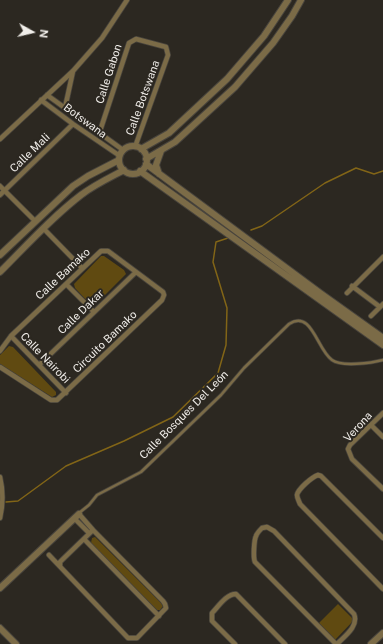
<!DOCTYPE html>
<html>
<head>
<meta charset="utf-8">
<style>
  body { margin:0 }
  #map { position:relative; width:383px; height:644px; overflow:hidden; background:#2c2821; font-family:"Public Sans",sans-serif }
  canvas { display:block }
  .north { position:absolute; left:12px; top:12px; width:40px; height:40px; -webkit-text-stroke:3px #2c2821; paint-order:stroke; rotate:98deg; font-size:11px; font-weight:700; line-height:16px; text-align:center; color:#f1eeea }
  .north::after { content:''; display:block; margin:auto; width:14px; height:18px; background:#f1eeea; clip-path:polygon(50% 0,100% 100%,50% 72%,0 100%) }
</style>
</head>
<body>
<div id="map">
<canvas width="383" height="644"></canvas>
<div class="north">N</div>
</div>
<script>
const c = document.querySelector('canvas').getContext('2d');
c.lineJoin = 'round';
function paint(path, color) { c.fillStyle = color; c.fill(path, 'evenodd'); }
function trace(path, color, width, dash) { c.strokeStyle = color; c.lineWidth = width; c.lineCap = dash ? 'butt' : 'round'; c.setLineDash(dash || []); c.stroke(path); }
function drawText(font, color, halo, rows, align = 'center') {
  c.font = font + ' "Public Sans",sans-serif'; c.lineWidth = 4; c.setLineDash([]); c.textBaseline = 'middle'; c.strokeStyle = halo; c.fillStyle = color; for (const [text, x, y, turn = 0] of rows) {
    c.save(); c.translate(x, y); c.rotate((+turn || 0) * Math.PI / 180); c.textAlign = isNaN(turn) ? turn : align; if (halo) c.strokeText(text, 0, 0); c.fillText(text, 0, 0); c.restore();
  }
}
const green = new Path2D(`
  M101,256H104L124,270L126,274L96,304H90L75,288L74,284Z
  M9,346L13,347L56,392V395L52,397L0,364V355Z
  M95,537L161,603L163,606L160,610H157L153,606L91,543L92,538Z
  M338,604L354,620L335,640L319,623Z`);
const stream = new Path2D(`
  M251,230L262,226L325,183L356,168L374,174L383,171
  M6,502L18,501L66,466L124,441L173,417L218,373L226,345L227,308L213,262L216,242L228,238`);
const service = new Path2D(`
  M79,513L89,505L97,495L141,472L221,395L244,368L289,324C312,309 317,350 332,360C341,367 372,363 383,360`);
const minor = new Path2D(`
  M47,95L123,150
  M41,100L73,124L120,156
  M65,108L73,71
  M99,134L129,43L136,39L166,47L168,55L135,147
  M0,139L73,71L102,38L127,0
  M0,186L35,221
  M0,195L73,124
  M44,229L82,268
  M66,284L94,312
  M352,286L380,307
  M347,293L383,257
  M371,316L383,304
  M11,336L66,393
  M0,351L11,336L101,251H108L163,292L164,295L162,300L57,400H51L0,367
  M39,365L136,272
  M383,413L350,445L348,449L352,459L383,489
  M371,425L383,437
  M0,477C3,490 3,505 0,518
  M79,514L93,530
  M74,518L89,533
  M383,538L321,476L318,475C312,477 298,489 297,495C297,498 299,501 300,504L383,589
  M84,539L159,616
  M49,555L128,638H137L166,608L165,604L163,601L93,530L63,559L60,562V566
  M235,644L212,621V613C218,607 226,594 236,594L285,644
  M336,644L255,562C253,558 254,540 256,536C257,533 260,530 262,528L267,527L274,531L354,614C359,626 345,636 337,644`);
const tertiary = new Path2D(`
  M119 160a14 14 0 1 1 28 0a14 14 0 1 1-28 0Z
  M141,149L169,133L227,79L264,36L288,0
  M146,159L175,142L235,87L273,43L292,16L301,0
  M146,164L320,293L383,338
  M140,171L383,345
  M159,174L156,165L161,151
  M0,255L73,186L88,176L119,160
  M0,272C26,246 51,218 81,195C94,185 109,178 124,170
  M0,588L79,514
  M0,628L16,644
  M371,644L383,633`);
const streetNames = [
  ["Calle Gabon",109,74,-72],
  ["Calle Botswana",143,98,-70],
  ["Botswana",85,121,36],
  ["Calle Mali",30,153,-44],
  ["Calle Bamako",63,274,-43],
  ["Calle Dakar",81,312,-44],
  ["Circuito Bamako",105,342,-44],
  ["Calle Nairobi",45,358,46],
  ["Calle Bosques Del León",184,415,-45],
  ["Verona",358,427,-47]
];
paint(green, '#604a11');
trace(stream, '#826517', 1.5);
trace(service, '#48443d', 4);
trace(minor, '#48443d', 6);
trace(tertiary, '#48443d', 8);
trace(service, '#7b6b47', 2.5);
trace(minor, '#7b6b47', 4.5);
trace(tertiary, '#7b6b47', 6);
drawText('11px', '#f1eeea', '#2c2821', streetNames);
</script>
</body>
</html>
